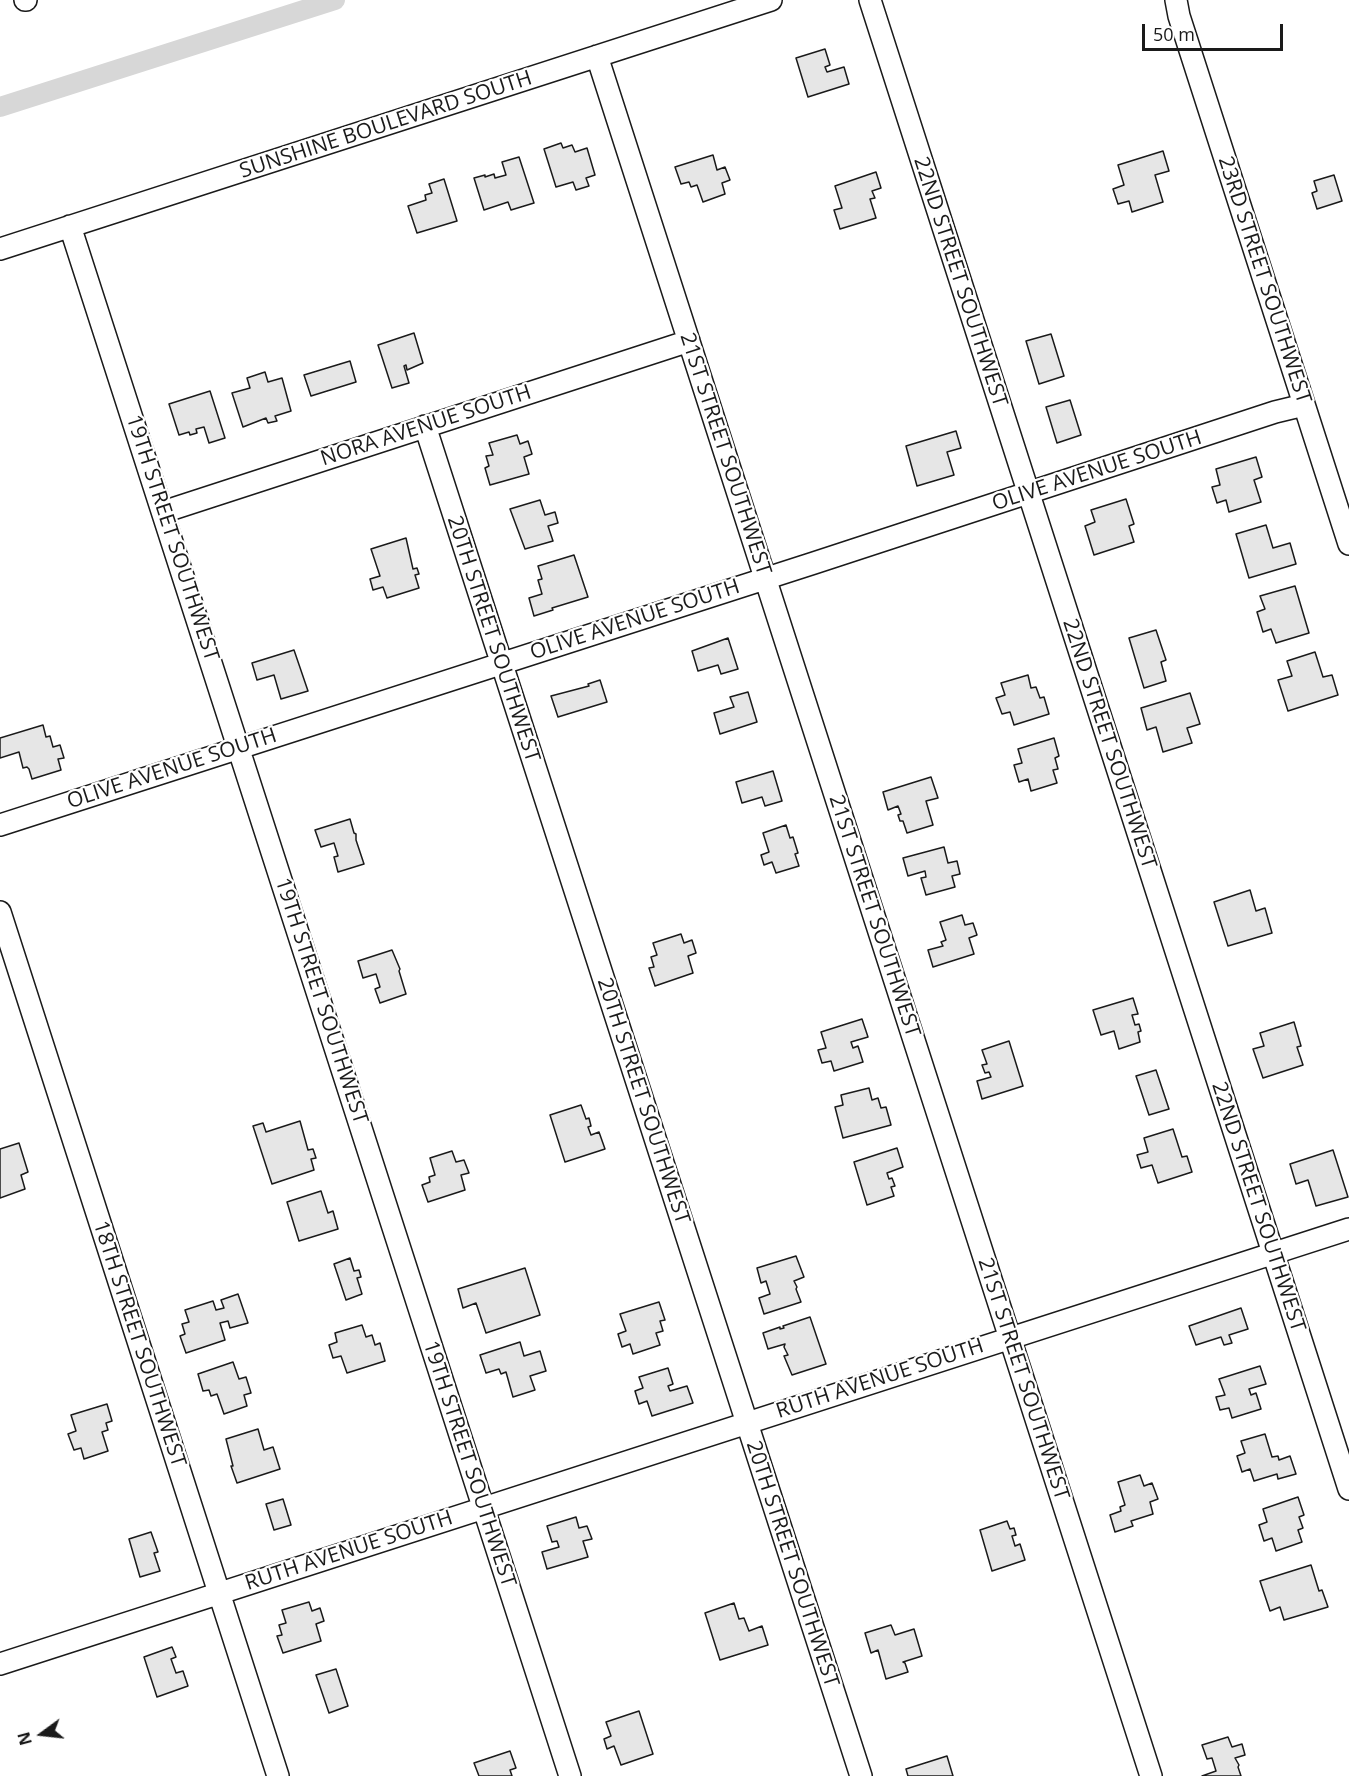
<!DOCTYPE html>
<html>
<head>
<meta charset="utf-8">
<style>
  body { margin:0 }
  #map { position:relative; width:1349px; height:1776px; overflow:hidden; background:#fff; font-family:"Open Sans",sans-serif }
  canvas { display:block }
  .north { position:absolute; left:12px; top:1704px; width:60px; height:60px; -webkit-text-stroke:4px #fff; paint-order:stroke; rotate:255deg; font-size:16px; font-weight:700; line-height:24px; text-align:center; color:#1a1a1a }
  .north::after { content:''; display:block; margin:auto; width:21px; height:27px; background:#1a1a1a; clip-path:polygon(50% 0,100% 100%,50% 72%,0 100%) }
  .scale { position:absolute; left:1142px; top:24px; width:141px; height:27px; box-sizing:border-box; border:3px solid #1a1a1a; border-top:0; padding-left:8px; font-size:18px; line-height:21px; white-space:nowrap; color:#1a1a1a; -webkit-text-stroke:4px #fff; paint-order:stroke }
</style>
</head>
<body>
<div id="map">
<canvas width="1349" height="1776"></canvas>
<div class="north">N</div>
<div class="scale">50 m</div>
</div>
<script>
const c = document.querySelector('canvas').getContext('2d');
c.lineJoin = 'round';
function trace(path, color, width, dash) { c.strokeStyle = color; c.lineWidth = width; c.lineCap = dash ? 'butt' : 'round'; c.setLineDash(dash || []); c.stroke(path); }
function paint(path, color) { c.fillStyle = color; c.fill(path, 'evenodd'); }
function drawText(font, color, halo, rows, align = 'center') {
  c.font = font + ' "Open Sans",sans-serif'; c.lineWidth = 4.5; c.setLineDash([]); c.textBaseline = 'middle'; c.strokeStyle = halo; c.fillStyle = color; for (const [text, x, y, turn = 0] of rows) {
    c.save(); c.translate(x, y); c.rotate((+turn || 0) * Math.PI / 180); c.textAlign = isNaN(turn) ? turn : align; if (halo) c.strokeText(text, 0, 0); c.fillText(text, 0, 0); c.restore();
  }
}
const canal = new Path2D(`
  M0,107L335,0`);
const building = new Path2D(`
  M825,49L830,65L825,67L827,72L844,67L849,84L808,97L796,58Z
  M561,143L563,148L572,145L575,152L587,148L595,175L586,178L589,186L576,190L573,182L556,187L544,149Z
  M1163,151L1169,171L1155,175L1163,202L1132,212L1129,201L1118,204L1113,189L1124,185L1118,165Z
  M713,155L717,170L725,167L730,180L722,183L725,194L703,202L697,185L691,187L689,182L681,184L675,167Z
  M519,157L534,203L511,210L508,202L484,210L474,178L485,175V177L494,174L495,178L506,175L502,162Z
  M876,172L881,188L872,191L875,198L870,199L876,218L840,229L834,210L842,208L835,186Z
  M1334,175L1342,201L1317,209L1312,193L1317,191L1314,181Z
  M444,179L457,221L417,233L408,206L426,200L425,195L432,193L429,184Z
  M414,333L423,363L407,370L406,365L404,366L409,383L392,388L378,345Z
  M1051,334L1064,376L1039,384L1026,341Z
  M350,361L356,382L311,396L304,375Z
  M265,372L268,382L282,378L291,411L275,416L277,421L268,423L266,418L243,427L232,393L250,388L247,378Z
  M210,391L225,438L209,443L204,427L196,429L197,433L190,435L189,432L179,435L169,404Z
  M1070,400L1081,435L1057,443L1046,407Z
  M956,431L961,448L947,452L954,475L917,486L906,446Z
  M517,435L520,444L528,441L532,454L524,457L529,474L490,485L485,468L489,466L486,456L493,455L489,443Z
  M1256,457L1262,477L1254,480L1261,502L1229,512L1226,500L1217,503L1212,487L1220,485L1216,469Z
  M1126,499L1134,524L1129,526L1134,542L1094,555L1085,526L1095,522L1091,510Z
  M540,500L545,515L555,512L558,523L548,526L553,541L525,549L510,509Z
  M1266,525L1273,548L1290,543L1296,564L1249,578L1236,534Z
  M406,538L413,569L417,568L419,574L415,575L419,588L387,598L383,587L373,590L370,579L380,576L371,549Z
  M574,555L588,597L552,608L553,610L534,616L529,598L542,594L538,580L542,579L538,566Z
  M1295,586L1309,633L1276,643L1271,629L1263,632L1257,612L1265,609L1260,596Z
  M1156,630L1166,660L1161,662L1166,681L1144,688L1129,638Z
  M728,638L738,669L721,674L718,665L698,671L692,651Z
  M294,650L308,691L281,699L274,675L257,680L252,663Z
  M1315,652L1323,677L1332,675L1338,695L1288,711L1278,680L1292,676L1287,661Z
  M1028,675L1031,688L1036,687L1040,698L1044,697L1049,714L1014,725L1010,712L1002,714L996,698L1005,695L1001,683Z
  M600,680L607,702L558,717L551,696L589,686L588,684Z
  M748,692L757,722L720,734L714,713L734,707L730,697Z
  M1190,693L1200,724L1187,728L1192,743L1163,752L1156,727L1147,730L1141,708Z
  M43,725L46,737L50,736L53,747L60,745L64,758L58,759L61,770L32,779L29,769L27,767L23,768L19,752L0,758V738Z
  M1054,738L1059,756L1055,758L1058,769L1053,770L1057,783L1031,791L1028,779L1019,782L1014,765L1022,763L1018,749Z
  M773,771L782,801L765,806L762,797L742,803L736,782Z
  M931,777L938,798L926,801L933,825L907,833L903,821H900L898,815L901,814L898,806L888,810L883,792Z
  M350,819L354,833L356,834V840L364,864L338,872L334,857L338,856L334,843L321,847L315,830Z
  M786,825L790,838L793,837L798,853L795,854L799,866L776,873L772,862L764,865L761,855L769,852L763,833Z
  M944,847L948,863L957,861L960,874L952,876L955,887L926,895L921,878L926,877L925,871L908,876L903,858Z
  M1250,890L1256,911L1265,908L1272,933L1228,946L1214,902Z
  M962,915L965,925L973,923L977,935L969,938L974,954L933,967L928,950L943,946L941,942L946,940L940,922Z
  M681,934L684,943L692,940L696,953L688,956L693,973L655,986L649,968L654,967L651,957L657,955L653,943Z
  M392,950L400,969L399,971L406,994L380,1003L375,989L380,987L376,974L363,978L358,961Z
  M1133,998L1138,1014L1132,1015L1135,1025L1139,1024L1141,1031L1138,1032L1140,1042L1119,1049L1114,1031L1101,1035L1093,1010Z
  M862,1019L868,1037L851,1042L853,1048L858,1046L863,1062L834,1071L831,1061L822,1063L818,1050L826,1048L821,1032Z
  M1294,1022L1301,1046L1297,1047L1303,1065L1263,1078L1253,1049L1264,1046L1260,1033Z
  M1009,1041L1023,1086L982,1099L977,1081L991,1077L989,1072L985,1073L982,1065L987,1064L982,1050Z
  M1156,1070L1169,1109L1149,1115L1136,1076Z
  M869,1088L872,1100L878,1098L881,1108L886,1107L891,1125L843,1138L835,1107L843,1105L841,1095Z
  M581,1105L586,1119L589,1118L591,1126L588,1127L591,1135L599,1132L605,1149L565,1162L550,1115Z
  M300,1121L308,1150L313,1149L316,1158L311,1159L314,1170L272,1184L253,1126L263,1123L266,1132Z
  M1173,1129L1182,1157L1187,1156L1192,1172L1158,1183L1152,1165L1141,1168L1137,1155L1148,1152L1144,1138Z
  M19,1143L28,1172L21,1175L25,1189L0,1198V1149Z
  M897,1148L903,1167L887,1173L889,1179L892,1178L895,1186L891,1187L894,1196L867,1205L854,1162Z
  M1333,1150L1348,1197L1316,1206L1308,1180L1296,1184L1290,1164Z
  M452,1151L456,1162L464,1160L469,1173L461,1175L465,1190L428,1202L422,1185L430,1182L429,1177L435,1175L430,1158Z
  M321,1191L328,1213L333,1211L338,1229L299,1241L287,1202Z
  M796,1256L804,1277L794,1281L797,1287L796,1289L801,1302L764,1314L759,1298L770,1294L766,1281L761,1283L757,1268Z
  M350,1258L354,1271L359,1270L361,1277L357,1278L362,1294L346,1300L334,1264Z
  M525,1268L540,1315L486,1333L476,1303L463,1308L458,1289Z
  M238,1294L248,1323L230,1328L228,1321L220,1323L225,1340L186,1353L180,1336L185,1334L182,1324L189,1322L185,1310L213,1301L216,1310L224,1308L221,1300Z
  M659,1302L665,1320L660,1321L663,1331L656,1333L660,1345L633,1354L630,1344L622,1347L618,1334L626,1331L620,1314Z
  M1241,1308L1248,1329L1229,1335L1232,1343L1224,1345L1221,1337L1196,1345L1189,1326Z
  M810,1317L826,1364L792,1375L784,1356L788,1355L784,1347L785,1344L768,1349L763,1333L780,1327V1329L784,1328L783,1326Z
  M362,1325L366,1337L372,1335L375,1345L380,1343L385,1361L347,1373L341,1356L333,1358L329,1345L337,1342L335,1333Z
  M520,1342L524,1356L540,1351L546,1371L530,1376L535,1390L513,1397L506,1372L501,1374L499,1369L486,1373L480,1355Z
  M233,1362L239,1379L246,1377L251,1393L244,1395L247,1406L224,1414L217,1394L211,1396L209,1390L203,1391L198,1374Z
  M1260,1366L1266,1384L1249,1389L1251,1395L1256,1393L1261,1409L1232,1418L1229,1408L1220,1410L1216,1397L1225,1395L1219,1379Z
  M668,1368L673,1384L668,1386L670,1391L687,1386L693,1403L652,1416L647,1401L639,1404L635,1391L643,1388L639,1377Z
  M107,1404L112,1421L106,1423L108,1430L102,1432L108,1451L84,1459L81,1448L74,1450L68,1434L76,1431L71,1415Z
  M258,1429L264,1450L273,1447L280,1469L237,1483L231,1466H233L226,1439Z
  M1265,1434L1272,1457L1278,1456L1279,1460L1290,1456L1296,1474L1278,1479L1277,1474L1254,1481L1250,1469L1242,1472L1237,1456L1245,1453L1241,1441Z
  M1140,1475L1144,1486L1152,1483L1158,1499L1150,1502L1153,1514L1131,1521L1133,1526L1115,1532L1110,1515L1121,1511L1120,1507L1125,1505L1118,1482Z
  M1298,1497L1304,1515L1299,1517L1303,1528L1298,1530L1302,1542L1276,1551L1272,1538L1264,1541L1259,1525L1267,1522L1263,1509Z
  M283,1499L291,1525L274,1530L266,1504Z
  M576,1517L579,1528L587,1526L592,1539L583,1541L588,1557L547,1569L542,1552L559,1547L557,1541L552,1542L547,1526Z
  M1007,1521L1010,1529L1014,1528L1016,1535L1012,1536L1015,1546L1020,1544L1025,1560L992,1571L980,1530Z
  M151,1532L158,1552L154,1553L160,1571L140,1577L129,1539Z
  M1311,1565L1319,1591L1322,1590L1328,1607L1284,1620L1280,1607L1270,1611L1260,1581Z
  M309,1602L312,1611L320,1608L324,1621L316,1624L321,1641L283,1653L277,1636L282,1635L279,1625L286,1623L282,1610Z
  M734,1603L739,1619L744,1618L749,1631L762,1626L768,1645L720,1660L705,1613Z
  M891,1625L895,1635L914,1629L922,1656L903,1662L905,1663L908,1672L886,1679L878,1650L871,1653L865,1633Z
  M172,1647L176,1657L171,1659L176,1673L183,1671L188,1686L157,1697L144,1657Z
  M336,1669L348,1706L329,1713L316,1675Z
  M639,1711L653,1754L621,1765L614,1746L607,1749L604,1739L611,1736L606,1722Z
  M1228,1737L1232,1747L1242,1744L1245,1755L1235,1758L1239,1765L1238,1767L1241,1776H1202L1216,1771L1212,1758L1207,1759L1202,1745Z
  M510,1751L516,1768L510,1770L512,1776H479L474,1763Z
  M947,1756L953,1776H908L906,1769Z`);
const minor = new Path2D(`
  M25,0H26
  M870,0L1349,1489
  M1176,0L1179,16L1349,544
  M597,56L1151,1776
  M70,226L570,1776
  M0,249L771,0
  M425,426L861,1776
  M163,512L689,341
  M0,825L814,563L1275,412L1304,405
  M0,912L278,1776
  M0,1664L1349,1229`);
const streetNames = [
  ["SUNSHINE BOULEVARD SOUTH",386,125,-18],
  ["23RD STREET SOUTHWEST",1264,280,72],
  ["22ND STREET SOUTHWEST",960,282,72],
  ["NORA AVENUE SOUTH",426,426,-18],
  ["21ST STREET SOUTHWEST",725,454,72],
  ["OLIVE AVENUE SOUTH",1097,471,-18],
  ["19TH STREET SOUTHWEST",172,538,72],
  ["OLIVE AVENUE SOUTH",635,620,-18],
  ["20TH STREET SOUTHWEST",493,639,72],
  ["22ND STREET SOUTHWEST",1109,744,72],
  ["OLIVE AVENUE SOUTH",172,769,-18],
  ["21ST STREET SOUTHWEST",874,916,72],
  ["19TH STREET SOUTHWEST",321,1001,72],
  ["20TH STREET SOUTHWEST",643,1101,72],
  ["22ND STREET SOUTHWEST",1258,1207,72],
  ["18TH STREET SOUTHWEST",139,1344,72],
  ["RUTH AVENUE SOUTH",880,1379,-18],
  ["21ST STREET SOUTHWEST",1023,1379,72],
  ["19TH STREET SOUTHWEST",469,1464,72],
  ["RUTH AVENUE SOUTH",349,1551,-18],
  ["20TH STREET SOUTHWEST",792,1564,72]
];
trace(canal, '#d7d7d7', 20);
paint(building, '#e6e6e6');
trace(building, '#1a1a1a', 1.5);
trace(minor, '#1a1a1a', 24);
trace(minor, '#fff', 21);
drawText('21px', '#1a1a1a', '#fff', streetNames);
</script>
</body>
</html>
